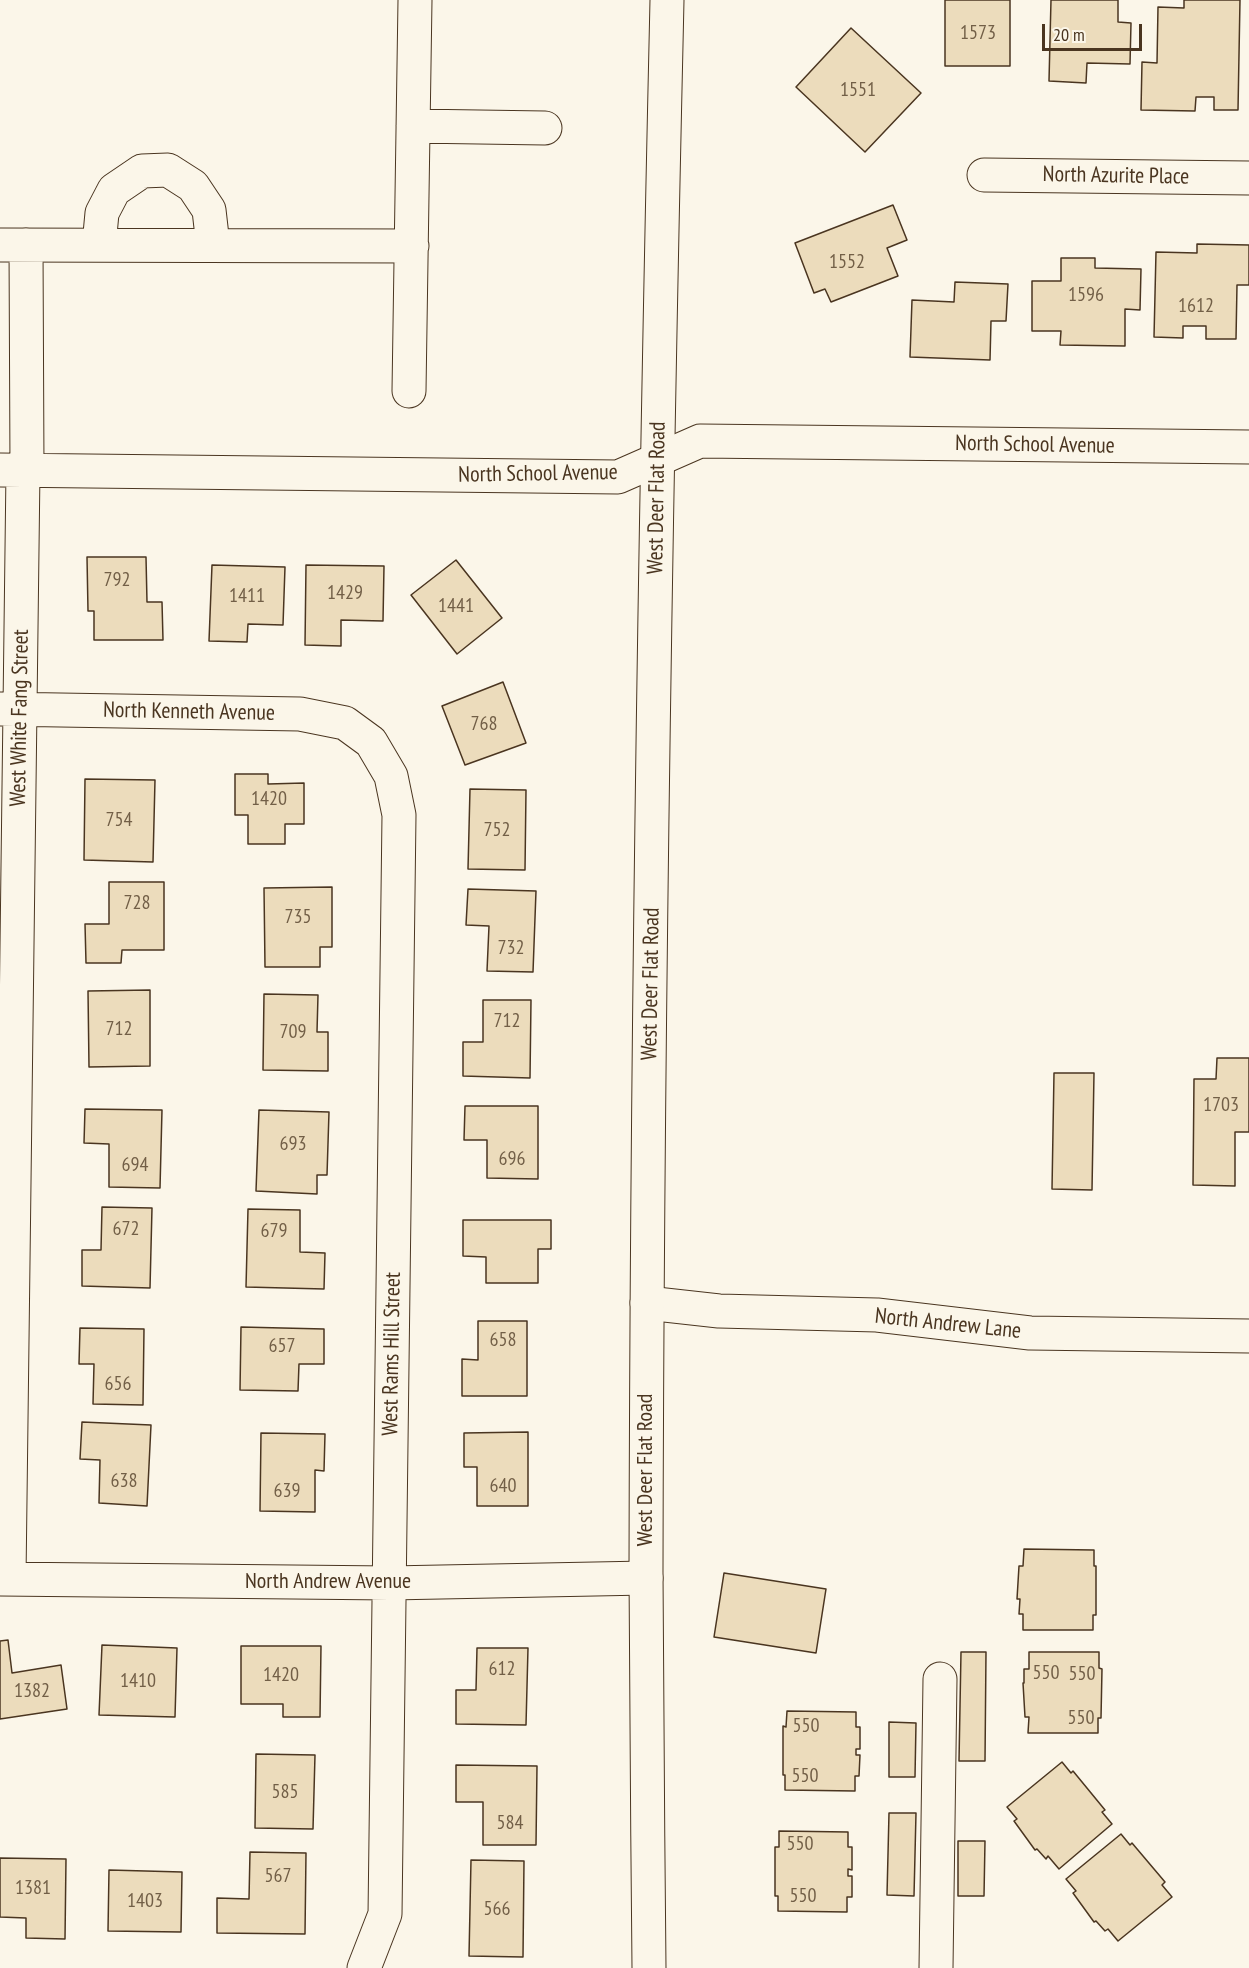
<!DOCTYPE html>
<html>
<head>
<meta charset="utf-8">
<style>
  body { margin:0 }
  #map { position:relative; width:1249px; height:1968px; overflow:hidden; background:#fbf6e9; font-family:"PT Sans Narrow",sans-serif }
  canvas { display:block }
  .scale { position:absolute; left:1042px; top:24px; width:100px; height:27px; box-sizing:border-box; border:3px solid #4a3520; border-top:0; padding-left:8px; font-size:18px; line-height:21px; white-space:nowrap; color:#4a3520; -webkit-text-stroke:4px #fbf6e9; paint-order:stroke }
</style>
</head>
<body>
<div id="map">
<canvas width="1249" height="1968"></canvas>
<div class="scale">20 m</div>
</div>
<script>
const c = document.querySelector('canvas').getContext('2d');
c.lineJoin = 'round';
function paint(path, color) { c.fillStyle = color; c.fill(path, 'evenodd'); }
function trace(path, color, width, dash) { c.strokeStyle = color; c.lineWidth = width; c.lineCap = dash ? 'butt' : 'round'; c.setLineDash(dash || []); c.stroke(path); }
function drawText(font, color, halo, rows, align = 'center') {
  c.font = font + ' "PT Sans Narrow",sans-serif'; c.lineWidth = 4.5; c.setLineDash([]); c.textBaseline = 'middle'; c.strokeStyle = halo; c.fillStyle = color; for (const [text, x, y, turn = 0] of rows) {
    c.save(); c.translate(x, y); c.rotate((+turn || 0) * Math.PI / 180); c.textAlign = isNaN(turn) ? turn : align; if (halo) c.strokeText(text, 0, 0); c.fillText(text, 0, 0); c.restore();
  }
}
const building = new Path2D(`
  M945,0H1010V66H945Z
  M1051,0H1118V22L1131,23L1130,64L1087,63L1086,83L1049,81Z
  M1184,0H1240L1238,110H1214V97H1196L1195,111L1141,110L1142,62L1157,63L1158,7L1184,8Z
  M851,28L921,93L865,152L796,87Z
  M893,205L907,240L887,248L898,276L831,302L825,289L814,293L795,243Z
  M1197,244L1249,245V285H1237L1236,339H1206V326H1183V338L1154,337L1156,252L1197,253Z
  M1061,258H1095V268L1141,269L1140,310L1125,309V346L1060,345L1061,331H1032V281H1061Z
  M955,282L1008,284L1006,321H991L990,360L910,357L912,300L954,302Z
  M87,557H146L147,602H162L163,640H94V611H88Z
  M456,560L502,618L457,654L411,595Z
  M212,565L285,567L283,625L248,624L247,642L209,641Z
  M306,565L384,566L383,621L341,620V646L305,645Z
  M503,682L526,743L465,765L442,706Z
  M235,774H268V784L304,783V824H285V844H248V815H235Z
  M85,779L155,780L153,862L84,860Z
  M470,789L526,790L525,870L468,869Z
  M109,882H164V950H122L121,963H86L85,924H109Z
  M332,887V947H320V967H265L264,888Z
  M468,889L536,891L533,972L487,971L489,926L466,925Z
  M150,990V1066L89,1067L88,991Z
  M264,994L318,995L317,1032H328V1071L263,1070Z
  M483,1000H531L530,1078L463,1076V1042H483Z
  M1217,1058H1249V1132H1235V1186L1193,1185L1194,1079H1216Z
  M1054,1073H1094L1092,1190L1052,1189Z
  M465,1106H538V1179L487,1178V1140H464Z
  M85,1109L162,1110L160,1188L109,1187V1144L84,1143Z
  M259,1110L329,1112L327,1175H317V1194L256,1191Z
  M102,1207L152,1208L150,1288L82,1286V1250H101Z
  M248,1209L300,1210V1252L325,1253L324,1289L246,1287Z
  M463,1220H551V1249H538V1283H486V1257L463,1256Z
  M478,1321H527V1396H462V1359L478,1360Z
  M241,1327L324,1329V1364H299L298,1391L240,1390Z
  M80,1328L144,1329L143,1405L93,1404L94,1364H79Z
  M82,1422L151,1425L147,1506L99,1503L100,1460L80,1459Z
  M528,1432V1506H477V1467H464V1433Z
  M261,1433L325,1434L324,1471L315,1470V1512L260,1511Z
  M1024,1549L1094,1550V1566H1096V1615H1093V1630H1023V1614H1019L1020,1599H1017L1019,1566H1023Z
  M724,1573L826,1589L816,1653L714,1637Z
  M8,1640L12,1673L61,1665L67,1709L0,1719V1641Z
  M102,1645L177,1648L175,1717L99,1715Z
  M241,1646H321L320,1717H283V1704H241Z
  M477,1648H528L526,1725L456,1724V1690H476Z
  M961,1652H986L985,1761H959Z
  M1029,1652H1099V1668L1102,1669L1101,1718H1098V1733H1028L1029,1717H1025L1023,1683H1024V1669H1029Z
  M787,1711L856,1712V1727H860V1749H856V1755H860L859,1776H855V1791L785,1790V1775H783V1726L786,1727Z
  M889,1722L916,1723L915,1777H889Z
  M256,1754L315,1755L313,1829L255,1828Z
  M1062,1762L1071,1773L1073,1771L1105,1810L1102,1812L1112,1824L1059,1869L1048,1856L1046,1859L1037,1849L1035,1850L1014,1821L1017,1819L1007,1807Z
  M456,1765L537,1766L536,1845H483V1802H456Z
  M889,1813H916L914,1896L887,1895Z
  M779,1831L848,1832V1847H852V1870L848,1869V1876H852V1897H847V1912L778,1911V1896H775V1847H779Z
  M1121,1834L1130,1845L1132,1843L1165,1882L1162,1885L1172,1897L1118,1941L1108,1929L1105,1931L1096,1921L1094,1922L1073,1893L1076,1891L1066,1879Z
  M958,1841H985L984,1896H958Z
  M250,1852L306,1853L305,1934L217,1933V1898L249,1899Z
  M0,1858L66,1859L65,1939L26,1938V1918L0,1917Z
  M471,1860L524,1861L523,1957L469,1956Z
  M109,1870L182,1872L181,1932L108,1931Z`);
const minor = new Path2D(`
  M413,126L545,128
  M984,175L1249,178
  M0,245L412,246
  M26,245L27,470
  M99,245L102,213L114,190L142,171L168,170L193,186L209,210L213,245
  M409,391L415,0
  M0,470L618,477L700,441L1249,447
  M0,709L300,714L345,723L371,742L391,776L399,815L385,1914L364,1968
  M647,1303L719,1311L877,1315L1030,1333L1249,1336
  M9,1578L23,470
  M0,1579L390,1583L646,1578
  M936,1968L940,1679`);
const major = new Path2D(`
  M649,1968C648,1836 646,1704 646,1572C647,1048 655,524 667,0`);
const numberNames = [
  ["1573",978,33],
  ["1551",858,90],
  ["1552",847,262],
  ["1596",1086,295],
  ["1612",1196,306],
  ["792",117,580],
  ["1429",345,593],
  ["1411",247,596],
  ["1441",456,606],
  ["768",484,724],
  ["1420",269,799],
  ["754",119,820],
  ["752",497,830],
  ["728",137,903],
  ["735",298,917],
  ["732",511,948],
  ["712",507,1021],
  ["712",119,1029],
  ["709",293,1032],
  ["1703",1221,1105],
  ["693",293,1144],
  ["696",512,1159],
  ["694",135,1165],
  ["672",126,1229],
  ["679",274,1231],
  ["658",503,1340],
  ["657",282,1346],
  ["656",118,1384],
  ["638",124,1481],
  ["640",503,1486],
  ["639",287,1491],
  ["612",502,1669],
  ["550",1046,1673],
  ["550",1082,1674],
  ["1420",281,1675],
  ["1410",138,1681],
  ["1382",32,1691],
  ["550",1081,1718],
  ["550",806,1726],
  ["550",805,1776],
  ["585",285,1792],
  ["584",510,1823],
  ["550",800,1844],
  ["567",278,1876],
  ["1381",33,1888],
  ["550",803,1896],
  ["1403",145,1901],
  ["566",497,1909]
];
const streetNames = [
  ["North Azurite Place",1116,176,1],
  ["North School Avenue",1035,445,1],
  ["North School Avenue",538,474,-1],
  ["West Deer Flat Road",657,498,-89],
  ["North Kenneth Avenue",189,712,1],
  ["West White Fang Street",20,718,-89],
  ["West Deer Flat Road",651,984,-89],
  ["North Andrew Lane",948,1324,6],
  ["West Rams Hill Street",392,1354,-89],
  ["West Deer Flat Road",646,1470,-90],
  ["North Andrew Avenue",328,1582]
];
paint(building, '#ecdcbc');
trace(building, '#4a3520', 1.5);
trace(minor, '#4a3520', 35);
trace(major, '#4a3520', 35);
trace(minor, '#fbf6e9', 33);
trace(major, '#fbf6e9', 33);
drawText('20px', '#725f47', null, numberNames);
drawText('22px', '#4a3520', '#fbf6e9', streetNames);
</script>
</body>
</html>
